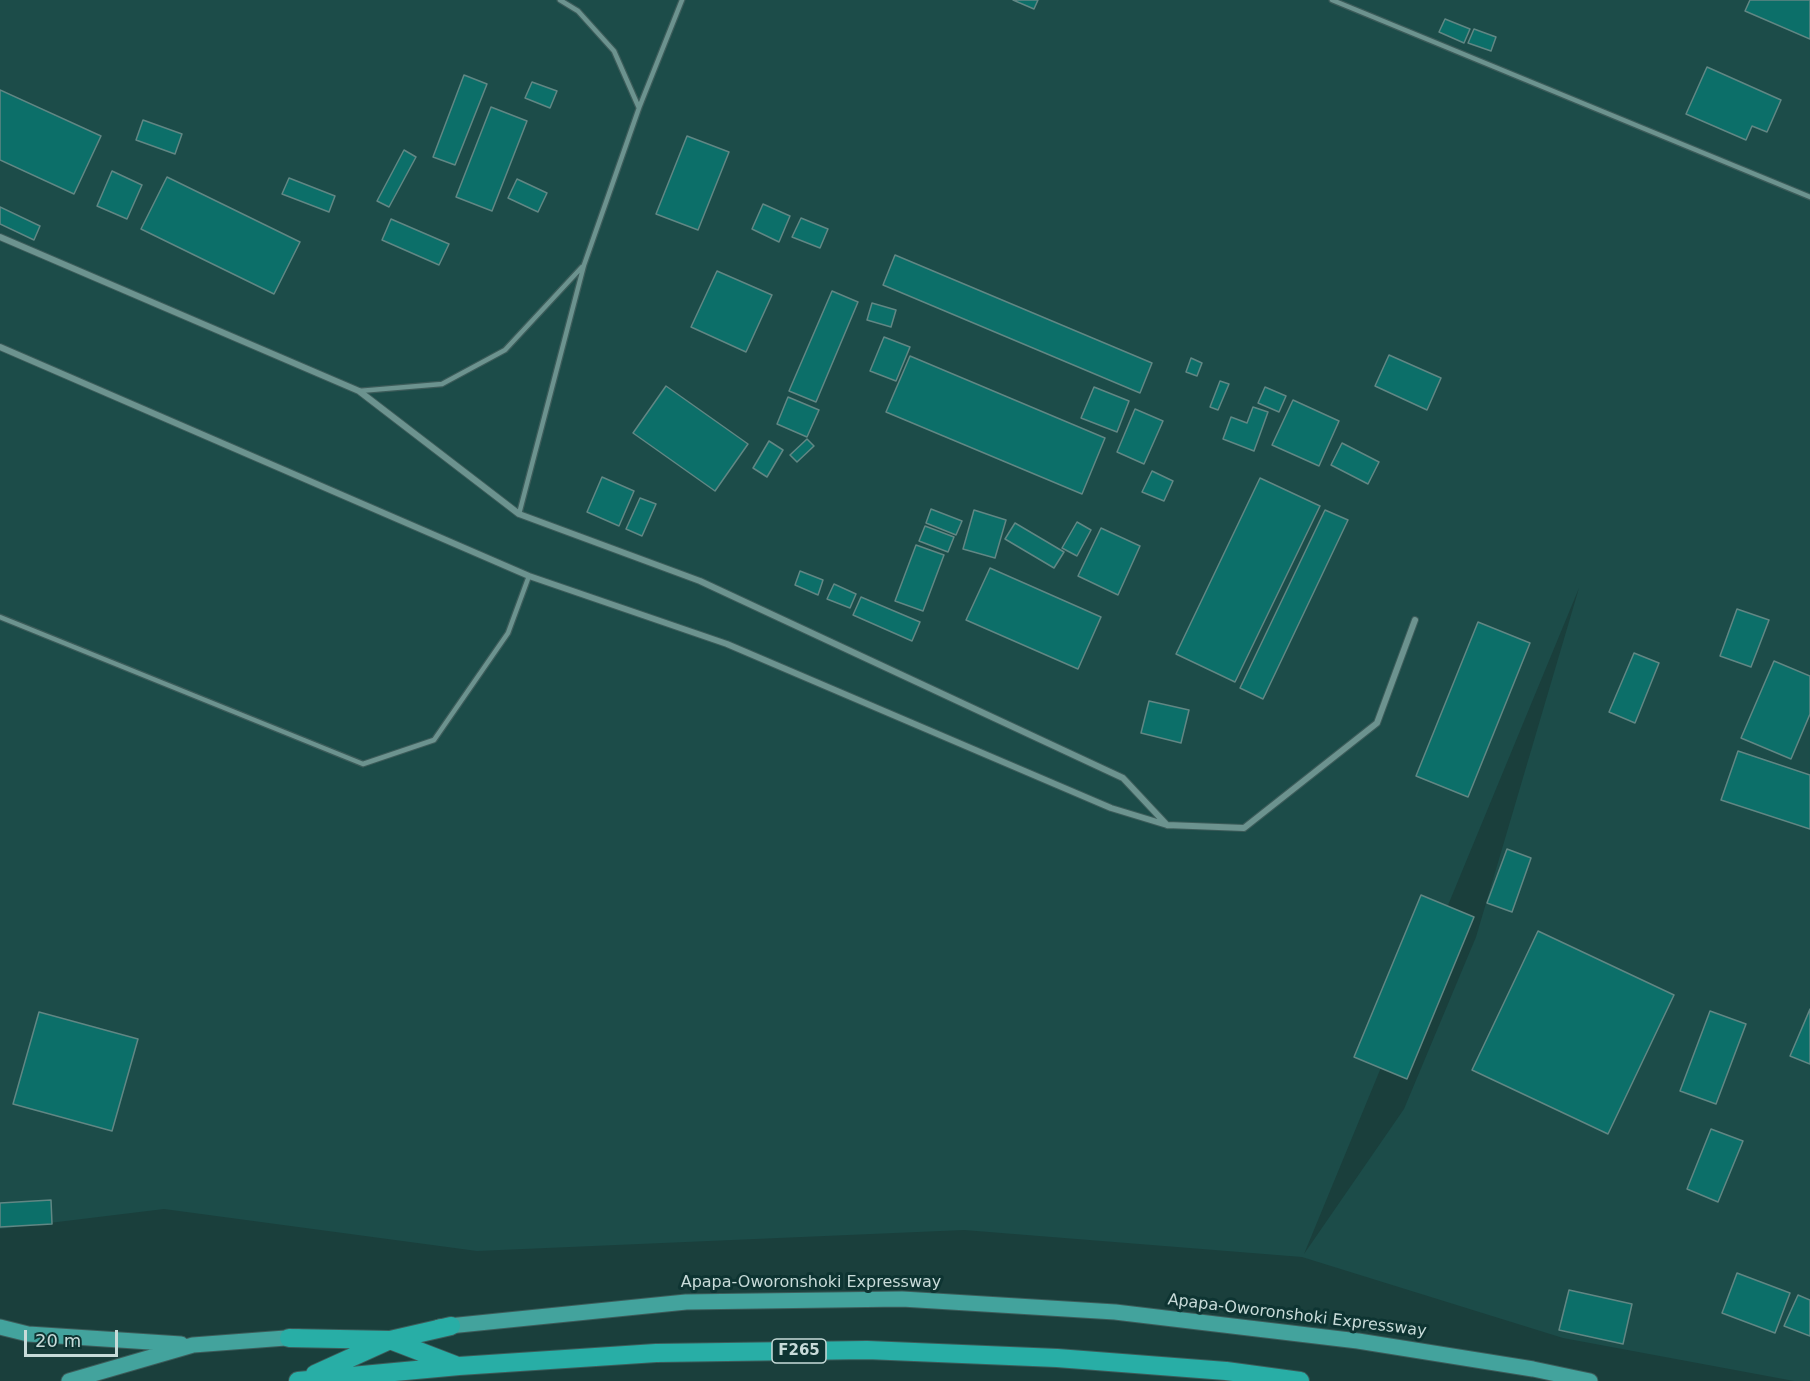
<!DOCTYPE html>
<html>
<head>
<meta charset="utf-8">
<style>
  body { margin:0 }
  #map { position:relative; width:1810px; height:1381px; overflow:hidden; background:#1a3f3c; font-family:"DejaVu Sans",sans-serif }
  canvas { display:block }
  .scale { position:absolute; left:24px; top:1330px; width:94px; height:27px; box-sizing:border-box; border:3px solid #c8dbd9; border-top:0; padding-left:8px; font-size:18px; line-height:21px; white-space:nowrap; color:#c8dbd9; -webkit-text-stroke:4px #0e3432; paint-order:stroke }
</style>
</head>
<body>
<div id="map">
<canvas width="1810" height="1381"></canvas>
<div class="scale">20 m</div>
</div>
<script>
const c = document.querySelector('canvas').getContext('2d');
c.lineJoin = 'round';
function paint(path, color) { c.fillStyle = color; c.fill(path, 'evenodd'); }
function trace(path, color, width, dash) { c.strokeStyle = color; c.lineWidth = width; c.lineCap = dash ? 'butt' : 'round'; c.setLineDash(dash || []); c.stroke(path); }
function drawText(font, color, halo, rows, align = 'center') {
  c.font = font + ' "DejaVu Sans",sans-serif'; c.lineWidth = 6; c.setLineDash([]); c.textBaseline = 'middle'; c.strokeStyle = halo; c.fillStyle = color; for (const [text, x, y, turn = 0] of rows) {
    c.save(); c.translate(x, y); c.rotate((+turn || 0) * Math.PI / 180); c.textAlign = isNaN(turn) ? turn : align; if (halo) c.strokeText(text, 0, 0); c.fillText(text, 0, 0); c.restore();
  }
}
const built = new Path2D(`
  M0,0H1810V1381H1794L1563,1338L1302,1257L964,1230L477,1251L164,1209L0,1229ZM1579,588L1476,937L1404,1109L1304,1254Z`);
const building = new Path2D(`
  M1013,0H1038L1034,9Z
  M1750,0H1810V39L1745,11Z
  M1445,19L1470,29L1464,43L1439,32Z
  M1474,29L1496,37L1491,51L1468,43Z
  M1707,67L1781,100L1767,132L1752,126L1746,140L1686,114Z
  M464,75L487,84L455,165L433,157Z
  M532,82L557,91L550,108L525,98Z
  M0,90L101,136L74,194L0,160Z
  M491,107L527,121L492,211L456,197Z
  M143,120L182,134L175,154L136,140Z
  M687,136L729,152L698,230L656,214Z
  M404,150L416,157L389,207L377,201Z
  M112,171L142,185L127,219L97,206Z
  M167,177L300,242L274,294L141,229Z
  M289,178L335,196L329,212L282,194Z
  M517,179L547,193L538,212L508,198Z
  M763,204L790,216L779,242L752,229Z
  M0,207L40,226L34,240L0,224Z
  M801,218L828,229L820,248L792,237Z
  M391,219L449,244L439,265L382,240Z
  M895,255L1152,363L1140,393L883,285Z
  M717,271L772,295L746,352L691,327Z
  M832,291L858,302L816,402L789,391Z
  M872,303L896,310L891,327L867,320Z
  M884,337L910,347L896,381L870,371Z
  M1389,355L1441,378L1427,410L1375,386Z
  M910,356L1105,438L1082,494L886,412Z
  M1191,358L1202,363L1197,376L1186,372Z
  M1220,381L1229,384L1218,410L1210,407Z
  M666,386L748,444L715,491L633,433Z
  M1094,387L1129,401L1117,432L1081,418Z
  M1265,387L1286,396L1279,412L1258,403Z
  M788,397L819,410L807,437L777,424Z
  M1293,400L1339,421L1319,466L1272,445Z
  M1253,407L1268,412L1254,451L1223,439L1231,417L1247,423Z
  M1135,409L1163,421L1144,464L1117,452Z
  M807,439L814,446L797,462L790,455Z
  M769,441L783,450L767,477L753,468Z
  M1342,443L1379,462L1368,484L1331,465Z
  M1152,471L1173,481L1164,501L1142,492Z
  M602,477L634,491L619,526L587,512Z
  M1260,478L1320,506L1235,682L1176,654Z
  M640,498L656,504L642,536L626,529Z
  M931,509L962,521L956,535L926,523Z
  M974,510L1006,520L995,558L963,549Z
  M1325,510L1348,520L1263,699L1240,688Z
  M1077,522L1091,530L1077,556L1062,548Z
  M1015,523L1064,552L1054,568L1005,539Z
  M925,526L954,537L948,552L919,541Z
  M1101,528L1140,546L1118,595L1078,576Z
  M916,545L944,555L923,611L895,601Z
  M990,568L1101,617L1078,669L966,620Z
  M800,571L823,580L818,595L795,585Z
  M834,584L856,594L850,608L827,599Z
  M861,597L920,622L912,641L853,615Z
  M1737,609L1769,620L1751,667L1720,656Z
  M1478,622L1530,643L1468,797L1416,776Z
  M1634,653L1659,663L1635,723L1609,712Z
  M1774,661L1810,676V714L1791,759L1741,738Z
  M1149,701L1189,710L1181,743L1141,733Z
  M1738,751L1810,775V829L1721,800Z
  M1507,849L1531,858L1512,912L1487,903Z
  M1421,895L1474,917L1407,1079L1354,1057Z
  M1538,931L1674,995L1608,1134L1472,1070Z
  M1810,1009V1064L1790,1056Z
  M1710,1011L1746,1024L1716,1104L1680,1091Z
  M39,1012L138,1039L112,1131L13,1104Z
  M1711,1129L1743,1141L1718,1202L1687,1189Z
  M51,1200L52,1224L0,1227V1203Z
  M1737,1273L1790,1293L1775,1333L1722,1313Z
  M1569,1290L1632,1304L1623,1344L1559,1330Z
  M1798,1295L1810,1300V1336L1784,1326Z`);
const service = new Path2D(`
  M560,0L578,11L614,51L639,108
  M1332,0L1810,197
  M359,391L442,384L505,350L582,267
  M519,514L584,265L639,108L682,0
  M0,617L363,764L434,740L508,633L529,576`);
const minor = new Path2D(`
  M0,237L359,391L519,514L700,581L1123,778L1167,825
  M0,347L529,576L727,644L1111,808L1167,825L1244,828L1377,723L1415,620`);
const primary = new Path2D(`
  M0,1327L28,1334L181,1344
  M439,1327L686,1302L902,1299L1115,1312L1358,1341L1533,1369L1590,1381
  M69,1381L193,1345L299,1337`);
const motorway = new Path2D(`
  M289,1338L390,1340L455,1365
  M315,1374L390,1340L451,1326
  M298,1381L459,1366L656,1353L867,1350L1057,1358L1226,1371L1300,1381`);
const shields = [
  [799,1351,54]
];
const shieldNames = [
  ["F265",799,1351]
];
const streetNames = [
  ["Apapa-Oworonshoki Expressway",811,1283],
  ["Apapa-Oworonshoki Expressway",1297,1316,7]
];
paint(built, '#1c4c49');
paint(building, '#0c6f69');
trace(building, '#618784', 1.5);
trace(service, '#3c5c5a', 7);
trace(minor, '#3c5c5a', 8);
trace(primary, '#3c5c5a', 17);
trace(motorway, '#3c5c5a', 20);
trace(service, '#6c938f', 4.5);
trace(minor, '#6c938f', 6);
trace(primary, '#43a39d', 15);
trace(motorway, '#28aea6', 18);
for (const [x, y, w] of shields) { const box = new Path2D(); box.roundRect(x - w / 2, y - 12, w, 24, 4.5); c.fillStyle = '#0e3432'; c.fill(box); trace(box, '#c8dbd9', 1.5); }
drawText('bold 15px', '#c8dbd9', null, shieldNames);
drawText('16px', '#c8dbd9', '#0e3432', streetNames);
</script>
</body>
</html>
